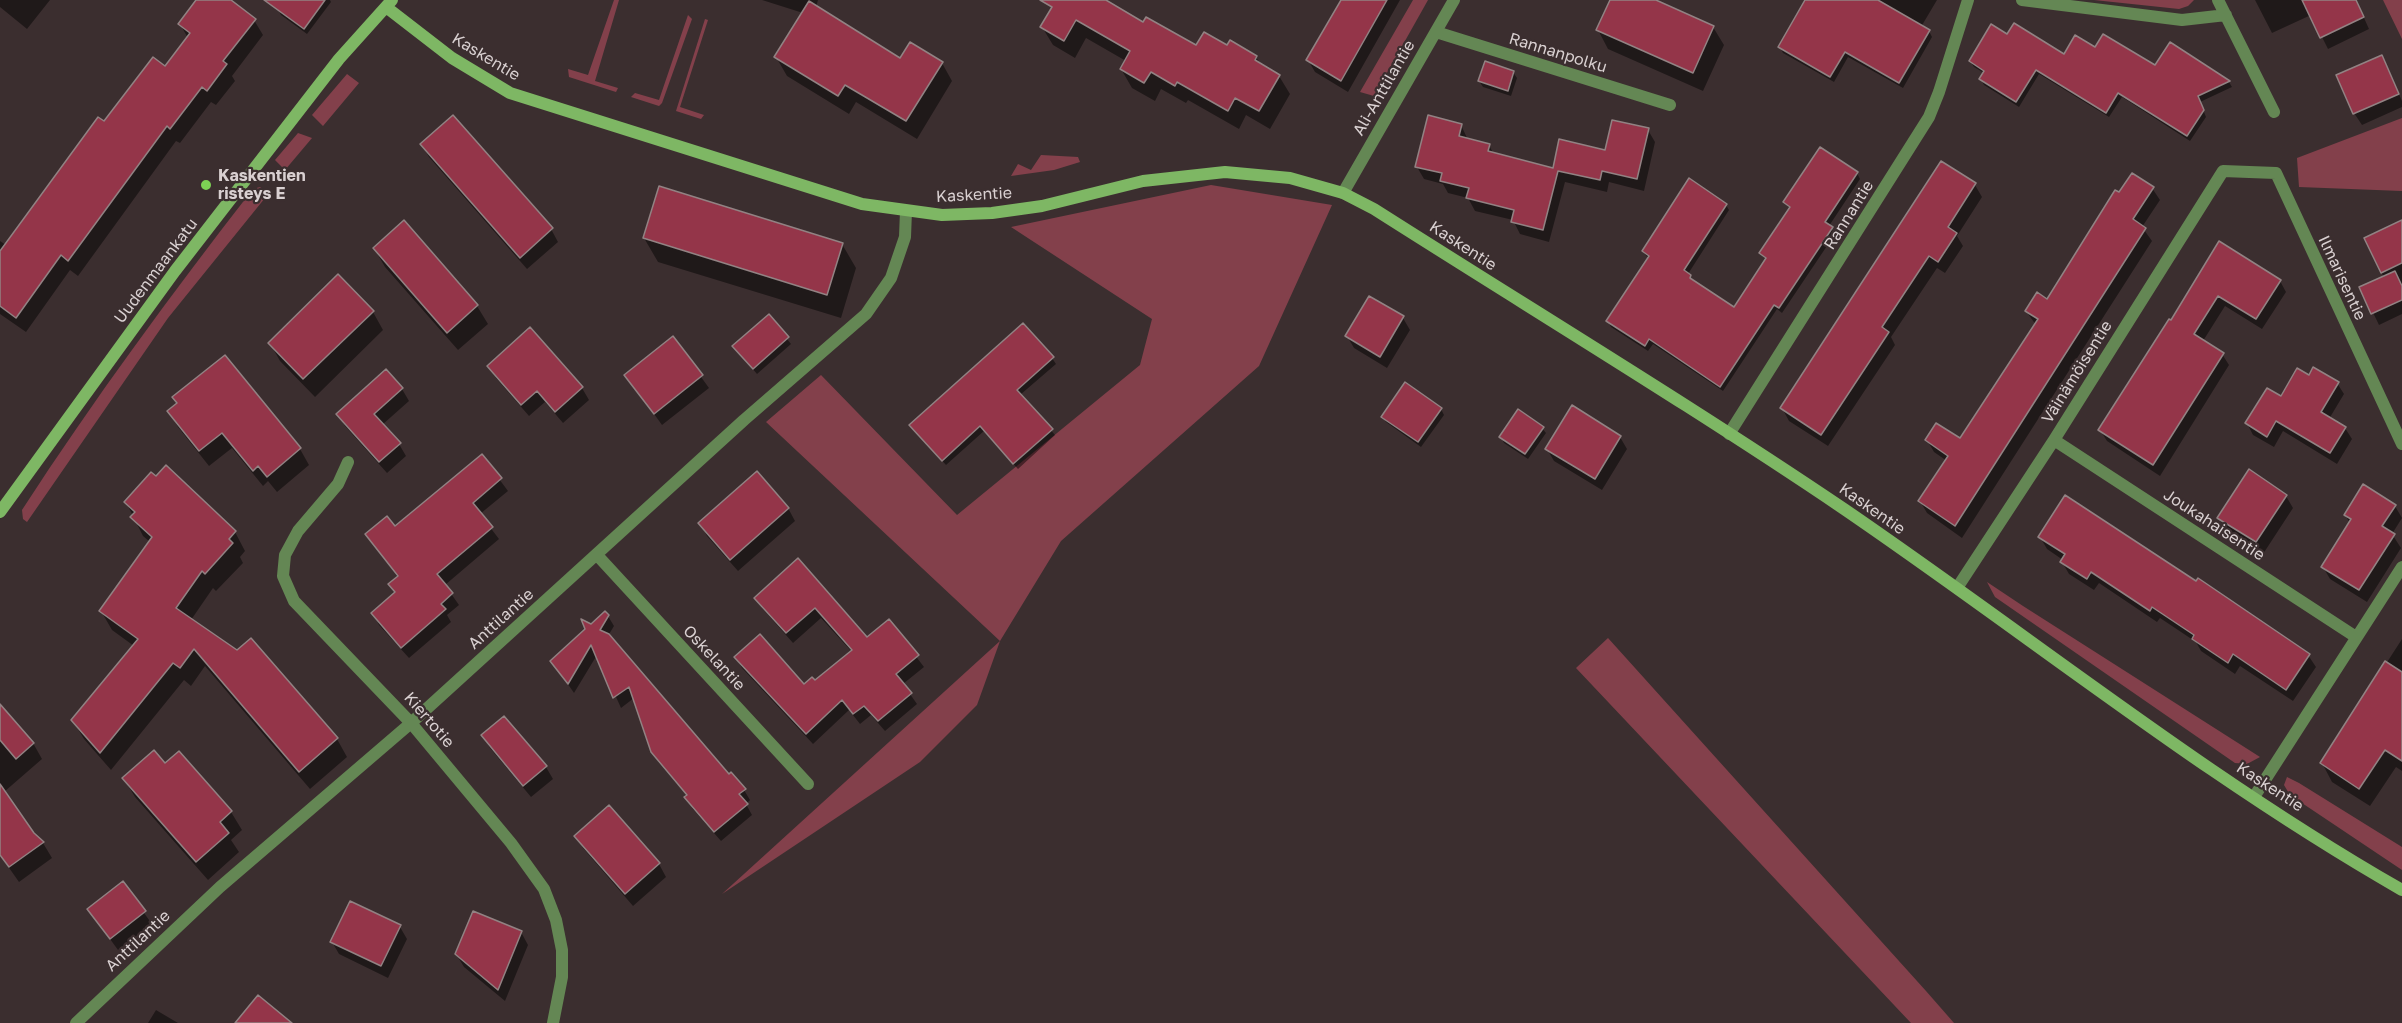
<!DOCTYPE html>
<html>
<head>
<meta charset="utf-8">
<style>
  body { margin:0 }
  canvas { display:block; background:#3b2e2f }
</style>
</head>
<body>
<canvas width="2402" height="1023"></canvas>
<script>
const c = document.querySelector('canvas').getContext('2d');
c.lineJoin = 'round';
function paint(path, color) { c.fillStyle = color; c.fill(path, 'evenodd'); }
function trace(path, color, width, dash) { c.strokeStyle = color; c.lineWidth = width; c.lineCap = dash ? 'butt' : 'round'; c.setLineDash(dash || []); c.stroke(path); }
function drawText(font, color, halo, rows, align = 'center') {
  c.font = font + ' "Golos Text",sans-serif'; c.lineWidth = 4.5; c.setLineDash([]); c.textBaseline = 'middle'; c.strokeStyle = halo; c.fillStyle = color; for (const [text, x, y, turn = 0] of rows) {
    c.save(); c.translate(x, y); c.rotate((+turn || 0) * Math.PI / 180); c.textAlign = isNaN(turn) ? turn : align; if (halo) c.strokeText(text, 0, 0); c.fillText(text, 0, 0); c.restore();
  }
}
const green = new Path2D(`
  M614,0H619L595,81L618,88L616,92L569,77L568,69L588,75Z
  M1413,0H1428L1374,96L1360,92Z
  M2094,0H2194L2188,6L2179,9Z
  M2383,0H2402V39Z
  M688,15L692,19L662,103L659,106L631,97L635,93L659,100Z
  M705,19L708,20L680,107L704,115L701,119L676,111Z
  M347,74L359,83L323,126L312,115Z
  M2402,118V191L2299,187L2297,158Z
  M298,133L312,138L285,170L275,160Z
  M1041,155L1078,157L1080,162L1054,170L1011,176L1018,164L1031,170Z
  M1211,185L1332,205L1259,366L1061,541L1000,641L977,705L920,762L722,894L1000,641L766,422L821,375L957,515L1140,365L1152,319L1011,227Z
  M260,187L269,193L168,318L27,522L23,519L22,510C94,399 172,293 253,189Z
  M1987,582L2023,606L2260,757L2247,764L2235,763L1995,597Z
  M1608,638L1926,991L1954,1023H1911L1576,668Z
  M2287,777L2299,783L2402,847V870L2290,795L2284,785Z`);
const shadow = new Path2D(`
  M0,0H50L27,29L0,7Z
  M198,0H228L254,20L263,35L232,76L235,81L216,105L211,102L180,143L176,141L78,276L70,270L26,332L0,314V241L6,245L104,123L165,68L188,38L180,24Z
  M285,0H330L331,2L307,34L281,15L278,9Z
  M762,0H818L816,7L901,60L942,63L952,81L917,139L856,102L849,114L787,76L776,57L803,13Z
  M1051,0H1103L1144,24L1197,47H1228L1231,42L1256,57L1261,65L1279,76L1290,94L1270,129L1246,115L1239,129L1188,100L1186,103L1161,89L1155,101L1132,88L1121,69L1126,61L1086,38L1075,58L1053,45L1042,27L1054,5Z
  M1343,0H1400L1348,92L1315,72L1308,60Z
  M1611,0H1653L1713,27L1724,45L1703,91L1608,49L1598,30Z
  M1807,0H1937L1921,27L1929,31L1932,37L1903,88L1848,57L1834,82L1783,53L1780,47Z
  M2255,0H2356L2369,29L2328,49L2311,15L2272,33Z
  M2007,36L2064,56L2155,67L2171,44L2229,82L2232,87L2200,102L2206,117L2190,141L2122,97L2109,117L2039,74L2019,107L1984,85L1981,79L1984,73L1974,67L1970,61Z
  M2388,69L2402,101V107L2362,125L2354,113Z
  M1513,72L1517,78L1511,96L1483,87L1479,81Z
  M1461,125L1468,140L1489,145L1494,155L1554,169L1606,152L1648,130L1655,142L1644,191L1609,182L1607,192L1565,182L1549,242L1520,234L1513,220L1475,211L1468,198L1448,193L1443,184L1424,179L1417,167Z
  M422,145L551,229L558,242L527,269L429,157Z
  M1857,173L1860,179L1829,226L1835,234L1782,313L1777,309L1723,391L1653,344L1648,351L1611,327L1608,321L1649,259L1643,252L1726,205L1729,210L1688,274L1693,282L1735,309L1767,261L1761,253L1790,209L1785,202Z
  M1975,185L1982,197L1957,236L1963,246L1945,273L1937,268L1891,337L1895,345L1828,446L1789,421L1782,408Z
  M2152,188L2160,200L2142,227L2152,241L1962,538L1927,513L1920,501L1947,461L1934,452L1927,440L1961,441L2036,325L2026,311L2048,301L2119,195Z
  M404,222L477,306L488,324L458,350L385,267L374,248Z
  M2402,222V314L2379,325L2361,288L2384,278L2366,239Z
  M644,238L842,244L856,268L841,318L658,262Z
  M2220,243L2280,281L2286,292L2262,329L2225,306L2203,341L2222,354L2229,365L2160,476L2107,441L2100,430L2172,322Z
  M373,312L383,330L315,397L280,361L270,343Z
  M769,316L791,344L757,374L737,351Z
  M1403,318L1410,330L1387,368L1354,348L1347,336Z
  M673,338L709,388L662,425L626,375Z
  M225,358L300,449L309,465L277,492L268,481L263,486L232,448L209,466L178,427L169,412L178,405L174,397Z
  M1052,358L1056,364L1020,395L1055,435L1018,469L984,431L946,465L915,431Z
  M488,366L582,388L589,400L563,423L545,402L529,416L496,378Z
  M2309,377L2337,383L2344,394L2329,419L2345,428L2352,439L2337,464L2283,431L2274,447L2253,435L2247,423Z
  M402,389L409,401L382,425L399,444L406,456L387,473L345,426L338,414Z
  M1441,409L1444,415L1421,447L1386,422L1383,417Z
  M1542,428L1546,433L1528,459L1504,443L1501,437Z
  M1620,437L1627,449L1602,490L1554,461L1547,449Z
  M482,456L508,491L480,514L499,539L445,585L459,605L447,615L451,622L409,658L379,625L373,613L395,593L390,585L398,578L367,534L395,528Z
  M2286,496L2293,508L2263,554L2226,530L2219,518Z
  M126,502L235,532L245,551L240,557L243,563L216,591L213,588L191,620L337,739L347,757L310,789L205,666L191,686L184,680L111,770L84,739L73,721L134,646L112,630L101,611L150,542L143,536Z
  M2395,506L2402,518L2392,534L2401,548L2367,602L2330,579L2323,567L2350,523L2345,515Z
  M788,508L795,521L738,571L707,536L700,523Z
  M2040,537L2196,583L2308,655L2316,667L2293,701L2240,666L2235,674L2201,651L2196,642L2160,618L2157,622L2099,583L2094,590L2069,574L2062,562L2063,560L2047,549Z
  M797,561L867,639L889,621L924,667L903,684L917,704L885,731L871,715L860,724L849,710L813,744L742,668L736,658L804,686L815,682L852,652L821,618L793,643L762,608L756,598Z
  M608,616L614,626L608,636L728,777L744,790L750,800L746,804L752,815L721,841L692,808L688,797L659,763L652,752L634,698L621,708L597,655L574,693L552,661L591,626Z
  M2402,639V771L2396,767L2370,806L2332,782L2322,763Z
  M0,706L33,743L42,759L4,792L33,834L43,843L52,858L19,882L0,855Z
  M483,736L546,767L553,779L531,797L490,748Z
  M165,765L231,812L242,830L231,840L239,852L208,880L135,797L124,779Z
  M609,807L659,864L666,877L633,906L583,848L576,836Z
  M123,884L152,924L118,950L89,910Z
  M400,927L407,939L388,978L339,954L332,942Z
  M521,932L528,945L505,1001L464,967L456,954Z
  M156,1010L178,1023H148Z`);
const building = new Path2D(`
  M196,0H231L256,19L223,61L227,64L207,91L202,87L170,129L167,126L68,261L61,255L16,318L0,306V251L98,117L104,121L153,57L165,66L190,33L178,24Z
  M264,0H325L304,29Z
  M1040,0H1106L1143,22L1146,17L1196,45L1204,32L1227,45L1230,40L1257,56L1255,60L1280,75L1259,111L1235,98L1228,111L1177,82L1175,86L1151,72L1144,83L1120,69L1130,51L1076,20L1064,41L1040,27L1052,7Z
  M1341,0H1387L1341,81L1306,60Z
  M1610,0H1656L1714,26L1693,73L1596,30Z
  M1805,0H1878L1930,30L1899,83L1845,52L1830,77L1778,47Z
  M2302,0H2356L2364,17L2320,38Z
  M809,1L900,58L910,42L943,62L906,121L845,85L838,96L774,57Z
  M2014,23L2064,54L2075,35L2095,47L2103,34L2155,65L2170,42L2230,81L2198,96L2204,110L2187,136L2118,93L2106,113L2036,70L2016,102L1979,79L1984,71L1969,61L1991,24L2007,34Z
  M2382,55L2399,94L2353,114L2336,75Z
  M1485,61L1514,71L1508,91L1478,81Z
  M453,115L553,228L520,258L420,144Z
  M1428,115L1462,124L1459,136L1490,144L1488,151L1553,168L1559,139L1605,150L1612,120L1649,128L1637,179L1602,171L1600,180L1558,171L1543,230L1511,222L1514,210L1466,198L1469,188L1440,181L1442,173L1415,167Z
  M1820,147L1858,172L1825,222L1833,227L1779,308L1774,305L1720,387L1649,339L1645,346L1606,321L1649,256L1642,251L1689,178L1727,204L1684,270L1691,275L1690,278L1734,307L1766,258L1759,253L1790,207L1783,202Z
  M1941,161L1976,183L1948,227L1957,233L1938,262L1929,256L1882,327L1889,332L1821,435L1780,408Z
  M2132,173L2154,187L2133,219L2146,228L1955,526L1918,501L1948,456L1925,440L1936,423L1960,438L2038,319L2025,311L2037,292L2047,299L2115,190L2119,192Z
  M659,186L843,243L827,295L643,238Z
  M404,220L478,305L447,333L373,248Z
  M2402,220V263L2381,273L2364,238Z
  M2219,241L2281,280L2256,319L2218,296L2194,334L2224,353L2153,465L2098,430L2169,319L2171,320Z
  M2395,271L2402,286V300L2371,314L2359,287Z
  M338,274L374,311L303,379L268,343Z
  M1369,296L1404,316L1380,357L1345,336Z
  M769,314L789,337L753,369L732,346Z
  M1023,323L1054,357L1017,390L1053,429L1013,464L980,426L942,461L909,425Z
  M530,327L583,387L555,412L537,391L521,405L487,366Z
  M673,336L703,375L654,414L624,375Z
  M225,355L301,448L267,477L258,466L253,471L222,433L199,451L167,411L177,403L172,397Z
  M2313,367L2339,382L2321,412L2346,427L2330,453L2276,421L2267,437L2245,423L2267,388L2281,396L2297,368L2309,375Z
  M386,369L403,388L374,414L401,443L379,462L336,414Z
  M1405,382L1442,408L1418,442L1381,417Z
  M1572,405L1621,436L1595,479L1545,449Z
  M1518,409L1544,427L1525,454L1499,437Z
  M482,454L502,478L473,503L493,527L437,574L453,593L441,604L446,609L401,648L371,613L395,592L388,584L398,576L365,534L387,516L395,526Z
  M166,465L236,531L229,539L233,543L205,574L202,571L176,608L237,650L251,638L338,738L299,772L194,649L180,668L173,663L100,753L71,720L138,639L99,611L152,537L130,517L135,512L124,502L151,472L156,476Z
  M2249,469L2287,495L2256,542L2217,518Z
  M757,471L789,508L730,560L698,523Z
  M2363,484L2396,505L2382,526L2395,534L2359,590L2321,567L2351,519L2344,515Z
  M2065,495L2196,581L2198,578L2310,654L2286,690L2233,654L2228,663L2192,639L2194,635L2152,607L2150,611L2091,572L2087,579L2060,562L2065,554L2038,537Z
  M798,558L867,637L889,619L919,655L896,674L912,693L878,721L864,706L853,714L842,700L806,734L734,657L760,634L804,684L812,677L815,680L852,650L815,608L786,633L754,598Z
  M605,611L609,615L600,630L609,634L729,774L731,772L746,789L739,794L748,804L714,832L684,797L687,795L651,752L629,687L613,698L591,645L568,684L550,661L585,629L581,619L591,624Z
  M2385,661L2402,672V761L2385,750L2359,789L2320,763Z
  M0,704L34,743L16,759L0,740Z
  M504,716L547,766L523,786L481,735Z
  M154,750L165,763L179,751L232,811L220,822L229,833L196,862L122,778Z
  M0,784L34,833L44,842L9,867L0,855Z
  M609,805L660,863L625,894L574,836Z
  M123,881L146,911L110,939L87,909Z
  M350,901L401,925L381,966L330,942Z
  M473,911L522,931L498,990L455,954Z
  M258,995L292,1023H235Z`);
const street = new Path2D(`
  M2022,0L2182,20L2226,15
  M2218,0L2274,112
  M1436,32L1670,105
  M1343,193L1454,0
  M1729,434L1929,117L1939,92L1968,0
  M2054,440L2356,637
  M348,462L338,484L298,531L285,555L283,576L294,601L411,723L511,843L544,889L556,920L562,950V977L553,1023
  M597,555L808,784
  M1957,588L2054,440L2223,171L2276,173L2402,444
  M2254,797L2402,567
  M76,1023L220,887L411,723L744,420L866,314L891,278L905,237L906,211`);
const secondary = new Path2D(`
  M386,7L452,58L510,93L862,204L942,215L992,213L1042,206L1143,181L1225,172L1290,178L1343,193L1374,209C1531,309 1690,405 1844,509C2030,636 2206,778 2402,890
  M0,512L175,271L339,59L392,0`);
const markers = [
  [206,185,6,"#7dd154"]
];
const streetNames = [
  ["Rannanpolku",1558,53,17],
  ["Kaskentie",486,57,31],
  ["Ali-Anttilantie",1384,88,-60],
  ["Kaskentie",974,195,-3],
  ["Rannantie",1849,215,-58],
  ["Kaskentie",1463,246,33],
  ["Uudenmaankatu",156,271,-53],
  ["Ilmarisentie",2342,278,65],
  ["Väinämöisentie",2077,372,-58],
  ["Kaskentie",1872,509,35],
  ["Joukahaisentie",2214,525,33],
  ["Anttilantie",501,619,-42],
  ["Oskelantie",714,658,47],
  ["Kiertotie",429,720,49],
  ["Kaskentie",2270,787,33],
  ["Anttilantie",138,941,-43]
];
const poiNames = [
  ["Kaskentien",218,176],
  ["risteys E",218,194]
];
paint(green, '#83404b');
paint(shadow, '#0007');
paint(building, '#943549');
trace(building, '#928283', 1.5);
trace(street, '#648754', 12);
trace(secondary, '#7eb764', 12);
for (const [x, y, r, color] of markers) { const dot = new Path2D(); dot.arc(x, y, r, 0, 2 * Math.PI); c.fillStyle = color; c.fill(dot); trace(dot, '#3b2e2f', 2); }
drawText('16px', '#d9d0d1', '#3b2e2f', streetNames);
drawText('bold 16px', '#d9d0d1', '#3b2e2f', poiNames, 'left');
</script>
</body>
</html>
